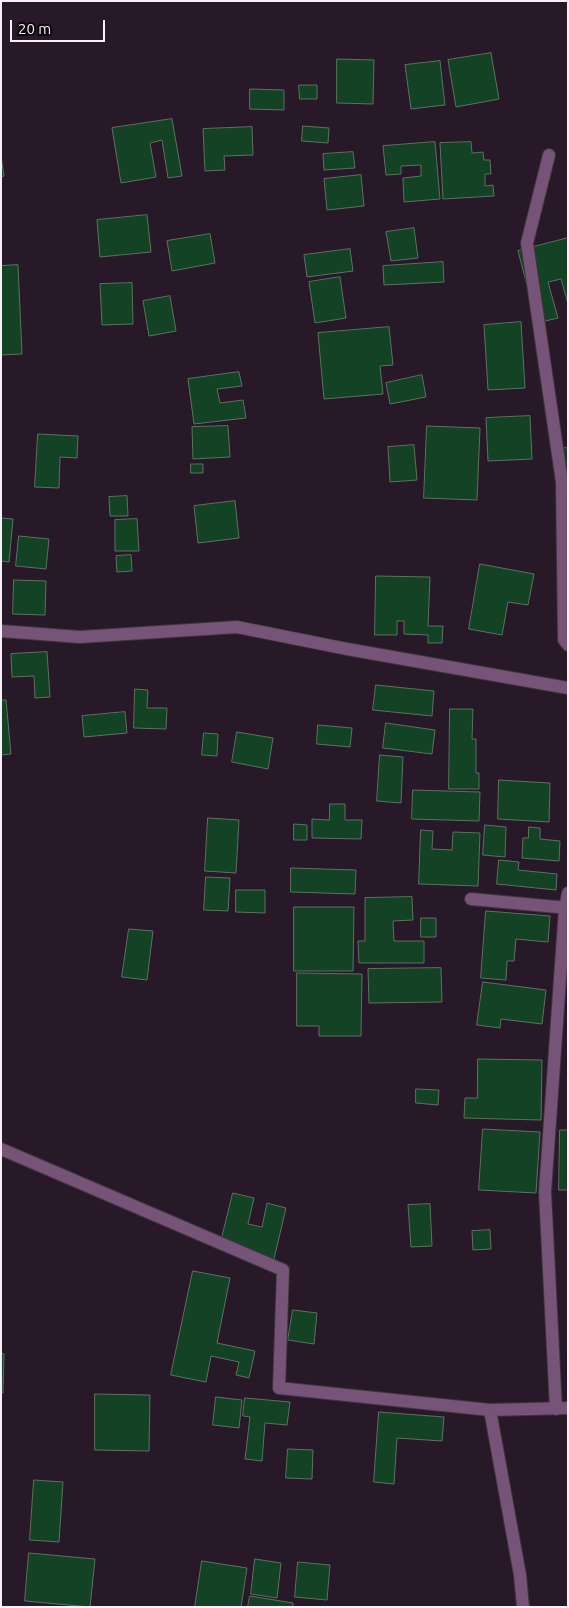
<!DOCTYPE html>
<html>
<head>
<meta charset="utf-8">
<style>
  body { margin:0 }
  #map { position:relative; width:569px; height:1608px; overflow:hidden; background:#271928; font-family:Ubuntu,sans-serif }
  canvas { display:block }
  .frame { position:absolute; inset:0; border:2px solid #f9eff9; pointer-events:none }
  .scale { position:absolute; left:10px; top:20px; width:95px; height:22px; box-sizing:border-box; border:2px solid #f9eff9; border-top:0; padding-left:6px; font-size:15px; line-height:18px; white-space:nowrap; color:#f9eff9; -webkit-text-stroke:4px #0c070d; paint-order:stroke }
</style>
</head>
<body>
<div id="map">
<canvas width="569" height="1608"></canvas>
<div class="frame"></div>
<div class="scale">20 m</div>
</div>
<script>
const c = document.querySelector('canvas').getContext('2d');
c.lineJoin = 'round';
function paint(path, color) { c.fillStyle = color; c.fill(path, 'evenodd'); }
function trace(path, color, width, dash) { c.strokeStyle = color; c.lineWidth = width; c.lineCap = dash ? 'butt' : 'round'; c.setLineDash(dash || []); c.stroke(path); }
const building = new Path2D(`
  M491,53L499,99L456,107L448,60Z
  M337,59L374,60L373,104L337,103Z
  M440,61L445,105L411,109L405,65Z
  M299,85H317V99H300Z
  M250,89L284,90V110L250,109Z
  M172,119L182,176L168,178L162,140L150,143L156,177L121,183L112,128Z
  M303,126L329,128L328,143L302,141Z
  M252,127L253,155L224,156L225,170L205,171L203,129Z
  M435,142L440,199L404,202L403,178L421,176V165L401,166V174L386,175L383,146Z
  M471,142L472,153L483,152L484,160H490L491,174H485V186L493,185L494,196L443,199L440,143Z
  M353,152L355,168L324,170L323,154Z
  M1,156L4,176L1,177Z
  M361,175L364,206L327,210L324,179Z
  M147,215L151,252L100,257L97,220Z
  M414,228L418,258L391,261L386,232Z
  M210,234L215,263L172,271L167,241Z
  M568,238V304L561,279L548,282L558,318L537,323L518,251Z
  M350,249L353,271L307,277L304,255Z
  M443,262L444,282L384,285L383,266Z
  M18,265L22,354L1,355V266Z
  M340,277L346,318L315,323L309,282Z
  M132,283L133,324L102,325L100,284Z
  M170,296L176,331L149,336L143,301Z
  M521,322L525,388L488,390L484,325Z
  M389,327L393,365L380,366L383,394L324,399L318,333Z
  M239,372L242,386L217,389L220,403L243,400L246,418L194,424L188,379Z
  M422,375L426,397L390,404L386,383Z
  M530,416L532,459L488,461L486,418Z
  M228,426L230,457L193,459L192,427Z
  M427,426L480,428L477,500L424,498Z
  M38,434L78,436L77,458L60,457L59,488L35,487Z
  M414,445L417,480L390,482L388,447Z
  M568,448V476L560,478L556,449Z
  M191,464H203V473H191Z
  M127,496L128,516H110L109,497Z
  M235,501L239,538L198,543L194,506Z
  M1,518L13,519L9,562L1,561Z
  M137,519L139,551H115V520Z
  M19,536L49,539L46,569L16,566Z
  M131,555L132,571L117,572L116,556Z
  M480,564L534,574L528,605L508,602L502,635L469,629Z
  M376,576L430,577L428,626H443L442,643H428V635L404,634V621H397V635H375Z
  M14,580L46,581L45,615L13,614Z
  M47,652L50,697L35,698L34,676L12,677L11,654Z
  M376,685L434,691L432,716L373,710Z
  M135,689L148,690L147,708H167L166,729L134,728Z
  M1,700H6L11,754L1,755Z
  M450,709H473L472,739H476V773H479V789H449Z
  M125,712L127,733L84,737L82,716Z
  M386,723L435,730L432,754L383,748Z
  M318,725L352,728L350,747L317,744Z
  M237,732L273,738L268,769L232,762Z
  M204,733L218,734L217,756L202,755Z
  M380,755L403,757L401,803L377,801Z
  M499,780L550,783L549,822L498,819Z
  M413,790L480,792L479,821L412,819Z
  M330,804H345V820H362L361,839L312,838V819L329,820Z
  M208,818L239,820L236,873L205,871Z
  M294,824L307,825V840H294Z
  M485,825L506,827L505,857L483,855Z
  M529,827L540,828V839L560,841L559,861L522,858L523,838H528Z
  M421,830L433,831L432,849L452,850L453,832L480,833L478,886L419,884Z
  M499,860L519,862L518,870L557,874L556,890L497,884Z
  M291,868L356,870L355,894L291,892Z
  M206,877L230,878L228,911L204,910Z
  M236,890H265V913L236,912Z
  M412,897L413,920L393,921L394,941H424V963H359L358,941H365V898Z
  M294,907H354L353,971H294Z
  M486,911L550,916L548,942L516,939L514,961H507L506,980L481,978Z
  M421,918H436V937H421Z
  M129,929L153,931L147,980L122,977Z
  M441,968L442,1002L369,1003L368,969Z
  M297,973L362,974L361,1036H319V1026H297Z
  M483,982L546,990L542,1024L501,1019L500,1028L477,1025Z
  M478,1059L542,1060L541,1120L464,1118L465,1098H477Z
  M416,1089L439,1090L438,1105L416,1103Z
  M483,1129L540,1132L536,1193L479,1190Z
  M560,1130H568V1190H559Z
  M233,1193L254,1198L248,1224L262,1227L267,1203L286,1208L274,1259L220,1246Z
  M430,1204L432,1246L411,1247L408,1205Z
  M490,1230L491,1249L473,1250L472,1231Z
  M193,1271L230,1278L217,1343L255,1351L249,1378L236,1375L239,1362L211,1356L206,1382L171,1375Z
  M293,1310L317,1313L314,1344L288,1340Z
  M1,1353L4,1354L3,1393H1Z
  M95,1394L150,1395L149,1451L95,1450Z
  M216,1397L242,1400L239,1428L213,1425Z
  M245,1398L290,1402L287,1425L265,1423L262,1461L245,1459L250,1417L243,1416Z
  M379,1412L444,1417L442,1441L397,1438L394,1484L374,1482Z
  M288,1449L313,1450L312,1479L286,1478Z
  M34,1480L63,1482L59,1542L30,1540Z
  M29,1553L95,1559L90,1607L25,1601Z
  M255,1559L281,1563L277,1598L251,1594Z
  M202,1561L247,1568L241,1607H195Z
  M298,1562L330,1565L327,1600L295,1597Z
  M250,1596L293,1603V1607H248Z`);
const minor = new Path2D(`
  M549,155L527,243L562,482L564,640L568,645
  M1,631L80,637L237,627L347,649L568,688
  M471,899L568,908
  M1,1149L283,1270L279,1388L490,1410L520,1575L523,1607
  M556,1409L545,1192L565,908L568,893
  M490,1410L568,1408`);
paint(building, '#134324');
trace(building, '#5d7161', 1);
trace(minor, '#403341', 14);
trace(minor, '#755477', 12);
</script>
</body>
</html>
